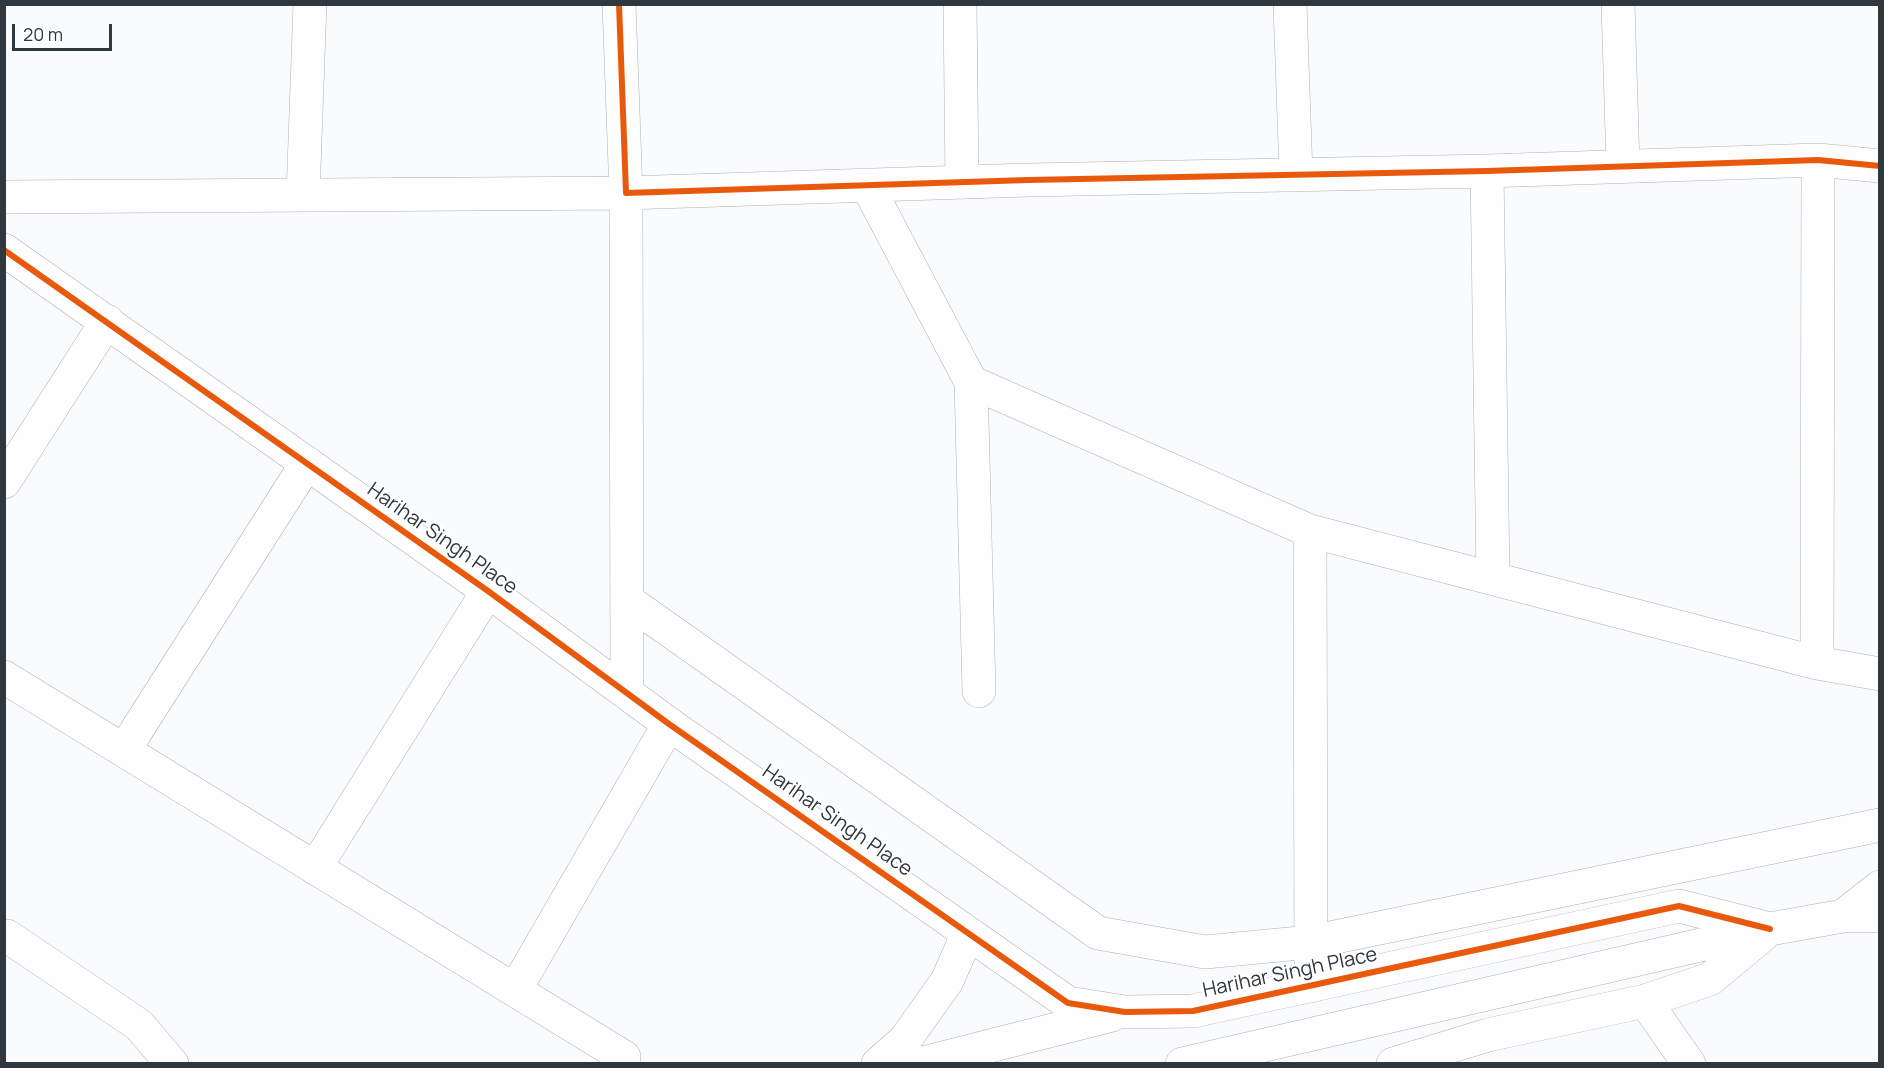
<!DOCTYPE html>
<html>
<head>
<meta charset="utf-8">
<style>
  body { margin:0 }
  #map { position:relative; width:1884px; height:1068px; overflow:hidden; background:#f9fbfd; font-family:Manrope,sans-serif }
  canvas { display:block }
  .frame { position:absolute; inset:0; border:6px solid #2f383f; pointer-events:none }
  .scale { position:absolute; left:12px; top:24px; width:100px; height:27px; box-sizing:border-box; border:3px solid #2f383f; border-top:0; padding-left:8px; font-size:18px; line-height:21px; white-space:nowrap; color:#2f383f; -webkit-text-stroke:4px #fff; paint-order:stroke }
</style>
</head>
<body>
<div id="map">
<canvas width="1884" height="1068"></canvas>
<div class="frame"></div>
<div class="scale">20 m</div>
</div>
<script>
const c = document.querySelector('canvas').getContext('2d');
c.lineJoin = 'round';
function trace(path, color, width, dash) { c.strokeStyle = color; c.lineWidth = width; c.lineCap = dash ? 'butt' : 'round'; c.setLineDash(dash || []); c.stroke(path); }
function drawText(font, color, halo, rows, align = 'center') {
  c.font = font + ' Manrope,sans-serif'; c.lineWidth = 4.5; c.setLineDash([]); c.textBaseline = 'middle'; c.strokeStyle = halo; c.fillStyle = color; for (const [text, x, y, turn = 0] of rows) {
    c.save(); c.translate(x, y); c.rotate((+turn || 0) * Math.PI / 180); c.textAlign = isNaN(turn) ? turn : align; if (halo) c.strokeText(text, 0, 0); c.fillText(text, 0, 0); c.restore();
  }
}
const minor = new Path2D(`
  M619,4L626,193L1028,180L1487,171L1818,160L1880,166
  M960,4L962,182
  M1290,4L1296,175
  M1618,4L1623,166
  M1487,171L1493,578
  M867,185L971,382L1310,531
  M303,195L310,4
  M4,197L626,193L627,693
  M971,382L979,691
  M628,601L1098,933L1205,952L1311,942L1880,825
  M1817,663L1818,160
  M4,677L624,1057
  M124,750L307,463
  M315,868L488,591
  M4,937L7,936L139,1025L172,1064
  M1311,986L1310,531L1817,663L1880,674
  M515,990L669,724
  M1645,1001L1689,1064`);
const tertiary = new Path2D(`
  M4,250L488,591L669,724L1068,1003L1125,1012L1193,1011L1679,906L1770,929
  M4,482L107,321
  M1843,916L1880,887
  M878,1064L905,1040L947,981L968,933
  M919,1064L1112,1015
  M1182,1064L1770,929L1843,916H1880
  M1393,1064L1488,1035L1645,1001L1710,979L1764,934`);
const cycleway = new Path2D(`
  M619,4L626,193L1028,180L1487,171L1818,160L1880,166
  M4,250L488,591L669,724L1068,1003L1125,1012L1193,1011L1679,906L1770,929`);
const streetNames = [
  ["Harihar Singh Place",442,539,35],
  ["Harihar Singh Place",837,821,35],
  ["Harihar Singh Place",1290,973,-12]
];
trace(minor, '#adb1b5', 34);
trace(tertiary, '#adb1b5', 34);
trace(minor, '#fefeff', 33);
trace(tertiary, '#fefeff', 33);
trace(cycleway, '#e8590c', 6);
drawText('20px', '#2f383f', '#fff', streetNames);
</script>
</body>
</html>
